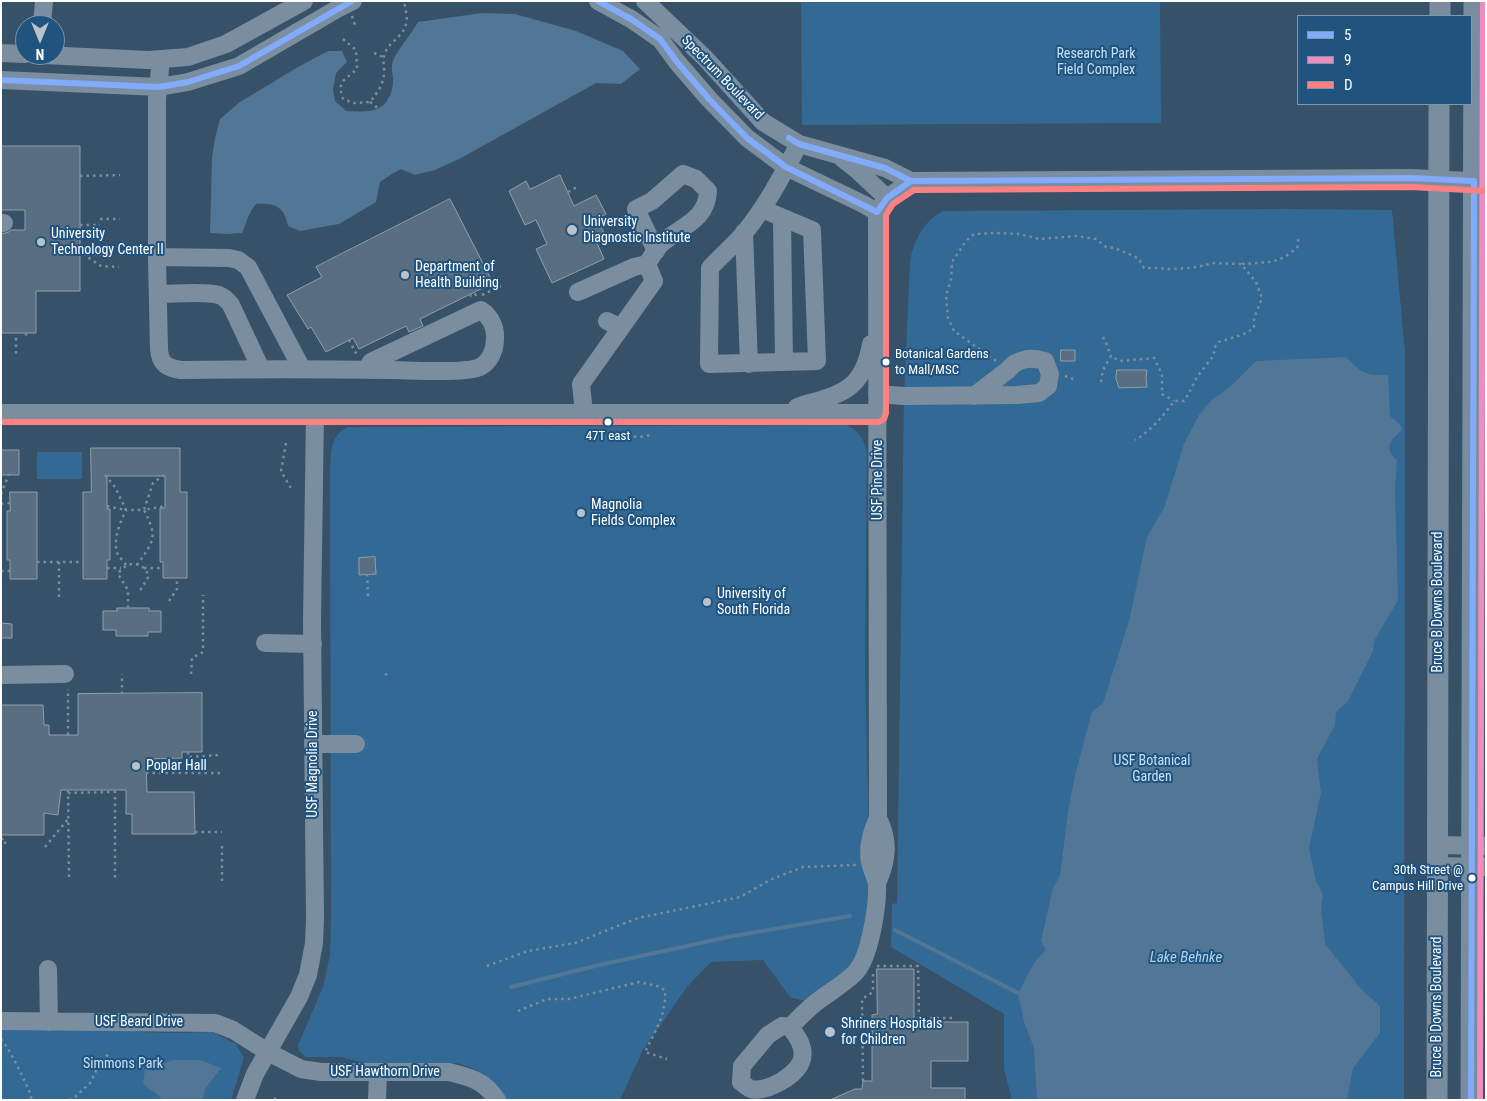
<!DOCTYPE html>
<html>
<head>
<meta charset="utf-8">
<style>
  body { margin:0 }
  #map { position:relative; width:1487px; height:1101px; overflow:hidden; background:#365168; font-family:"Roboto Condensed",sans-serif }
  canvas { display:block }
  .frame { position:absolute; inset:0; border:2px solid #fff; pointer-events:none }
  .legend { position:absolute; left:1297px; top:15px; width:175px; height:90px; box-sizing:border-box; background:#20537e; border:1px solid #7998b2; margin:0; padding:6px 9px; list-style:none; font-size:15px; color:#fff }
  .legend li { display:flex; align-items:center; gap:10px; height:25px }
  .legend b { width:25px; border:1px solid #7998b2 }
  .north { position:absolute; left:15px; top:15px; width:50px; height:50px; box-sizing:border-box; background:#20537e; border:1px solid #7998b2; border-radius:50%; rotate:180deg; font-size:14px; font-weight:700; line-height:20px; text-align:center; color:#fff }
  .north::after { content:''; display:block; margin:auto; width:18px; height:22px; background:#b9c2ca; clip-path:polygon(50% 0,100% 100%,50% 72%,0 100%) }
</style>
</head>
<body>
<div id="map">
<canvas width="1487" height="1101"></canvas>
<div class="frame"></div>
<ul class="legend">
<li><b style="height:6px;background:#82abfc"></b>5</li>
<li><b style="height:6px;background:#f28cbf"></b>9</li>
<li><b style="height:6px;background:#ff8080"></b>D</li>
</ul>
<div class="north">N</div>
</div>
<script>
const c = document.querySelector('canvas').getContext('2d');
c.lineJoin = 'round';
function paint(path, color) { c.fillStyle = color; c.fill(path, 'evenodd'); }
function trace(path, color, width, dash) { c.strokeStyle = color; c.lineWidth = width; c.lineCap = dash ? 'butt' : 'round'; c.setLineDash(dash || []); c.stroke(path); }
function drawText(font, color, halo, rows, align = 'center') {
  c.font = font + ' "Roboto Condensed",sans-serif'; c.lineWidth = 4; c.setLineDash([]); c.textBaseline = 'middle'; c.strokeStyle = halo; c.fillStyle = color; for (const [text, x, y, turn = 0] of rows) {
    c.save(); c.translate(x, y); c.rotate((+turn || 0) * Math.PI / 180); c.textAlign = isNaN(turn) ? turn : align; if (halo) c.strokeText(text, 0, 0); c.fillText(text, 0, 0); c.restore();
  }
}
const green = new Path2D(`
  M801,1H1160L1161,123L802,125Z
  M1285,209L1392,210L1405,353L1404,1100H1012L1004,1069V1014L891,947L892,904L897,903L904,396L910,261C913,242 925,219 943,211Z
  M847,425C860,432 864,439 867,453L865,672L871,913L856,961L833,982L805,1001L790,997L763,960L711,962L687,987L643,1050L620,1100H505C494,1079 478,1068 456,1063H365L340,1057H306L299,1051L298,1045L323,987L330,955L331,919L330,467C332,449 330,436 348,427Z
  M37,452H82V479H37Z
  M1,1029H122L140,1032L174,1033L212,1032L236,1044L244,1058L231,1100H1Z`);
const water = new Path2D(`
  M482,13L515,14L576,31L623,51L640,69L621,84L596,83L461,158L435,170L415,175L401,169L392,174L380,182L376,202L339,224L300,231L288,226C284,206 275,203 256,204C248,213 247,222 242,233L227,234L210,233L212,158L215,138L220,119L240,102L298,67L328,51H342L347,62L336,73L333,90L335,101L346,111C370,112 388,114 393,84C394,77 390,68 393,61C399,47 411,35 418,22Z
  M1346,357C1362,373 1365,376 1388,375L1390,416L1400,424L1402,430C1391,439 1383,448 1397,460L1395,489L1398,600L1374,641L1373,651L1348,701L1336,712L1335,725L1317,759L1321,793L1309,848L1316,881L1321,890L1323,897L1321,908L1325,944L1362,990L1380,1006V1033L1353,1068L1347,1100H1037L1034,1048L1024,1022L1018,993C1023,986 1024,981 1028,974C1032,965 1039,957 1046,950L1041,941L1053,888L1060,876L1068,812L1075,775L1092,712L1103,703L1129,621L1147,537L1164,508L1184,444L1199,415L1212,400L1232,385L1256,361Z
  M173,1060H200L221,1068L205,1089L203,1100H162L160,1097L143,1084L145,1069Z`);
const stream = new Path2D(`
  M895,930L1018,993
  M511,987L599,965L733,936L850,916`);
const building = new Path2D(`
  M1,146H80V291H36V333H1V234L9,232L11,230H25V210H1Z
  M560,175L574,206L596,195L606,214L597,219L604,233L595,238L604,259L552,283L536,249L547,244L536,220L525,225L509,191L526,181L530,189Z
  M450,199L493,283L420,319L423,326L409,332L406,326L359,349L353,338L326,352L311,327L308,329L287,295L322,277L316,267Z
  M1061,350H1075V361H1061Z
  M1117,370H1147L1146,378L1147,387L1119,388L1116,379Z
  M91,448H180V492H187V578H163V562H160V508H165V476H107V509H110V560H107V579H83V492H91Z
  M1,450H19V475H1Z
  M10,492H37V579H10V560H7V511H10Z
  M375,557L376,574L359,575V558Z
  M117,608H149V611H161V632H148V636H116V630H103V611H117Z
  M1,623L12,624V638H1Z
  M202,693V752H182V758L146,759L147,792H194L195,834H132V814H126V790H61L58,815L44,813V835H1V705H43L44,725H49V735H78V694Z
  M877,969H914V1022H968V1061H931V1088H965V1100H830L855,1089H862L863,1081H872V1015L877,1014Z`);
const path = new Path2D(`
  M352,16L356,28
  M343,39L356,50L357,69L343,81L340,88L343,99L354,103L370,102C378,92 384,84 384,71C385,66 382,60 384,56C387,42 403,38 406,24C408,17 405,8 404,1
  M374,53L383,57
  M370,102L379,109
  M80,176L120,175
  M568,192L577,187
  M100,219H120
  M80,225H100
  M80,254L101,255
  M83,254L101,266L119,267
  M1242,264C1266,262 1280,265 1298,246V239
  M470,294L471,296L475,294L477,297
  M482,295L501,286
  M26,333V338
  M1103,337L1107,345L1111,356
  M16,338V354
  M349,340L357,355
  M996,361L954,331L948,318L946,296L951,279L952,262L966,241L974,234L996,233L1020,234L1039,239L1076,236L1096,239L1106,247L1115,248L1138,258L1144,268H1160L1168,269L1192,268L1214,263L1241,264L1256,282L1262,298L1254,318V328L1244,334L1219,342L1214,348V355L1197,377L1190,391L1184,401H1174C1163,416 1152,430 1135,440
  M1065,376L1073,379
  M1101,382L1103,370L1111,356L1120,361L1154,358L1162,374V394L1174,401
  M621,435L639,437L652,435
  M286,443L281,471L292,490
  M105,475L115,487L126,510
  M164,475L153,483L144,510L165,506
  M1,494L9,474
  M1,504L10,503
  M107,506L125,510
  M37,562H83
  M59,562V600
  M126,565C124,562 120,558 118,555C112,541 120,523 126,510H144C158,537 154,541 137,565
  M107,568H121
  M144,568H163
  M1,571H10
  M367,574L368,596
  M169,601L177,589V578
  M128,608V590L118,574C123,565 135,560 144,568C146,570 147,573 149,576L139,592
  M386,673V676
  M191,674L192,658L203,652V595
  M122,694V674
  M68,735V689
  M188,752V757L221,755
  M146,773H221
  M68,790L69,880
  M68,793L115,792V881
  M195,832H222
  M1,839H5V847
  M222,846V881
  M45,847L68,819
  M487,966L528,951L575,943L638,918L740,897L772,879L803,867L856,865
  M877,966H918L919,1018H952
  M518,1011L547,999H569L639,982L657,986L665,990C667,1013 655,1032 645,1052L667,1059
  M1,1039C14,1056 22,1076 31,1095V1100
  M863,1081L862,999L873,992V974
  M274,1098L276,1099
  M69,1100L75,1097L90,1083L98,1067L109,1053`);
const minor = new Path2D(`
  M598,1L631,19L660,39L677,62L709,99L747,138L786,167L863,204L877,212
  M645,1L705,58L763,122L799,144L885,168L911,181
  M42,25L44,1
  M1,53L25,54
  M44,55L148,60L188,57L226,44L304,1
  M161,59L157,99V259L159,349C160,364 167,368 181,370C250,369 320,369 389,370C407,370 466,374 480,367C490,362 495,350 495,339C496,327 490,316 481,310L371,362L366,370
  M1,80L159,87L188,82L239,66L337,9L353,1
  M842,158L857,170L887,198
  M762,209L812,230L817,361L709,364L710,268C721,256 734,245 745,232C767,205 783,174 799,144
  M782,219L784,362
  M1,223H4
  M744,232L749,364
  M157,257L229,258L238,260L248,267L302,369
  M578,292L634,267L647,264C651,258 655,250 661,244C679,227 707,221 708,191L696,179L683,174L652,201L636,209L656,251
  M158,294C174,294 205,291 219,295C225,297 228,301 231,305L261,369
  M607,321L621,328
  M877,394L904,396L1017,395L1039,393L1048,386L1050,374L1045,361C1032,357 1017,358 1008,370L974,396
  M797,407C838,394 862,394 871,344
  M1,413H877
  M584,413L581,384L654,281L647,264
  M265,643L313,644
  M1,675L65,674
  M313,744H356
  M1437,845L1486,846
  M1437,866L1486,867
  M877,883C888,860 889,840 878,818
  M48,969L49,1022
  M1,1021L215,1023L233,1030L268,1052L301,1069L321,1072H449C470,1077 485,1081 497,1100
  M782,1026L790,1027C797,1036 805,1047 802,1059C798,1075 767,1093 751,1089C748,1088 744,1084 741,1082L742,1066L768,1035Z
  M790,1027C800,1017 810,1006 822,998C833,990 845,983 855,973C870,958 878,905 877,884C876,878 873,872 871,866C866,850 871,833 878,818L877,212L887,198L911,181L1411,178L1486,182
  M245,1100L255,1074L299,997L308,975L314,943L315,919L312,620L315,413
  M377,1100L378,1072`);
const major = new Path2D(`
  M1440,16V1
  M1437,1100L1439,104
  M1471,1100L1474,1`);
const bus1 = new Path2D(`
  M598,1L631,19L660,39L677,62L709,99L747,138L786,167L877,212L887,198L911,181L1411,178L1474,181L1471,1100
  M1,80L159,87L188,82L239,66L352,1
  M789,138L799,144L885,168L911,181`);
const bus2 = new Path2D(`
  M1480,1100L1483,1`);
const bus3 = new Path2D(`
  M1,422H879L884,419L886,413V215L893,204L914,190L1411,187L1486,191`);
const markers = [
  [572,230,6,"#b9c2ca"],
  [41,242,5,"#b9c2ca"],
  [405,275,5,"#b9c2ca"],
  [886,362,4.5,"#fff"],
  [608,422,4.5,"#fff"],
  [581,513,5,"#b9c2ca"],
  [707,602,5,"#b9c2ca"],
  [136,766,5,"#b9c2ca"],
  [1472,878,4.5,"#fff"],
  [830,1032,6,"#b9c2ca"]
];
const busNames = [
  ["Botanical Gardens",895,355],
  ["to Mall/MSC",895,371],
  ["47T east",608,437,"center"],
  ["30th Street @",1463,871,"right"],
  ["Campus Hill Drive",1463,887,"right"]
];
const parkNames = [
  ["Research Park",1096,54],
  ["Field Complex",1096,70],
  ["USF Botanical",1152,761],
  ["Garden",1152,777],
  ["Simmons Park",123,1064]
];
const streetNames = [
  ["Spectrum Boulevard",722,78,46],
  ["USF Pine Drive",878,480,-90],
  ["Bruce B Downs Boulevard",1438,602,-90],
  ["USF Magnolia Drive",313,764,-90],
  ["Bruce B Downs Boulevard",1437,1007,-90],
  ["USF Beard Drive",139,1022],
  ["USF Hawthorn Drive",385,1072]
];
const poiNames = [
  ["University",583,222],
  ["Diagnostic Institute",583,238],
  ["University",51,234],
  ["Technology Center II",51,250],
  ["Department of",415,267],
  ["Health Building",415,283],
  ["Magnolia",591,505],
  ["Fields Complex",591,521],
  ["University of",717,594],
  ["South Florida",717,610],
  ["Poplar Hall",146,766],
  ["Shriners Hospitals",841,1024],
  ["for Children",841,1040]
];
const waterNames = [
  ["Lake Behnke",1186,958]
];
paint(green, '#336995');
paint(water, '#527695');
trace(stream, '#527695', 4);
paint(building, '#596e80');
trace(building, '#8f9fad', 1);
trace(path, '#7b8e9f', 2.5, [2.5, 4]);
trace(minor, '#7b8e9f', 18);
trace(major, '#7a8d9e', 21);
trace(bus1, '#82abfc', 6);
trace(bus2, '#f28cbf', 6);
trace(bus3, '#ff8080', 6);
for (const [x, y, r, color] of markers) { const dot = new Path2D(); dot.arc(x, y, r, 0, 2 * Math.PI); c.fillStyle = color; c.fill(dot); trace(dot, '#20537e', 2); }
drawText('13px', '#fff', '#20537e', busNames, 'left');
drawText('14px', '#c8e1f5', '#20537e', parkNames);
drawText('14px', '#fff', '#20537e', streetNames);
drawText('14px', '#fff', '#20537e', poiNames, 'left');
drawText('italic 15px', '#afd3ef', '#20537e', waterNames);
</script>
</body>
</html>
